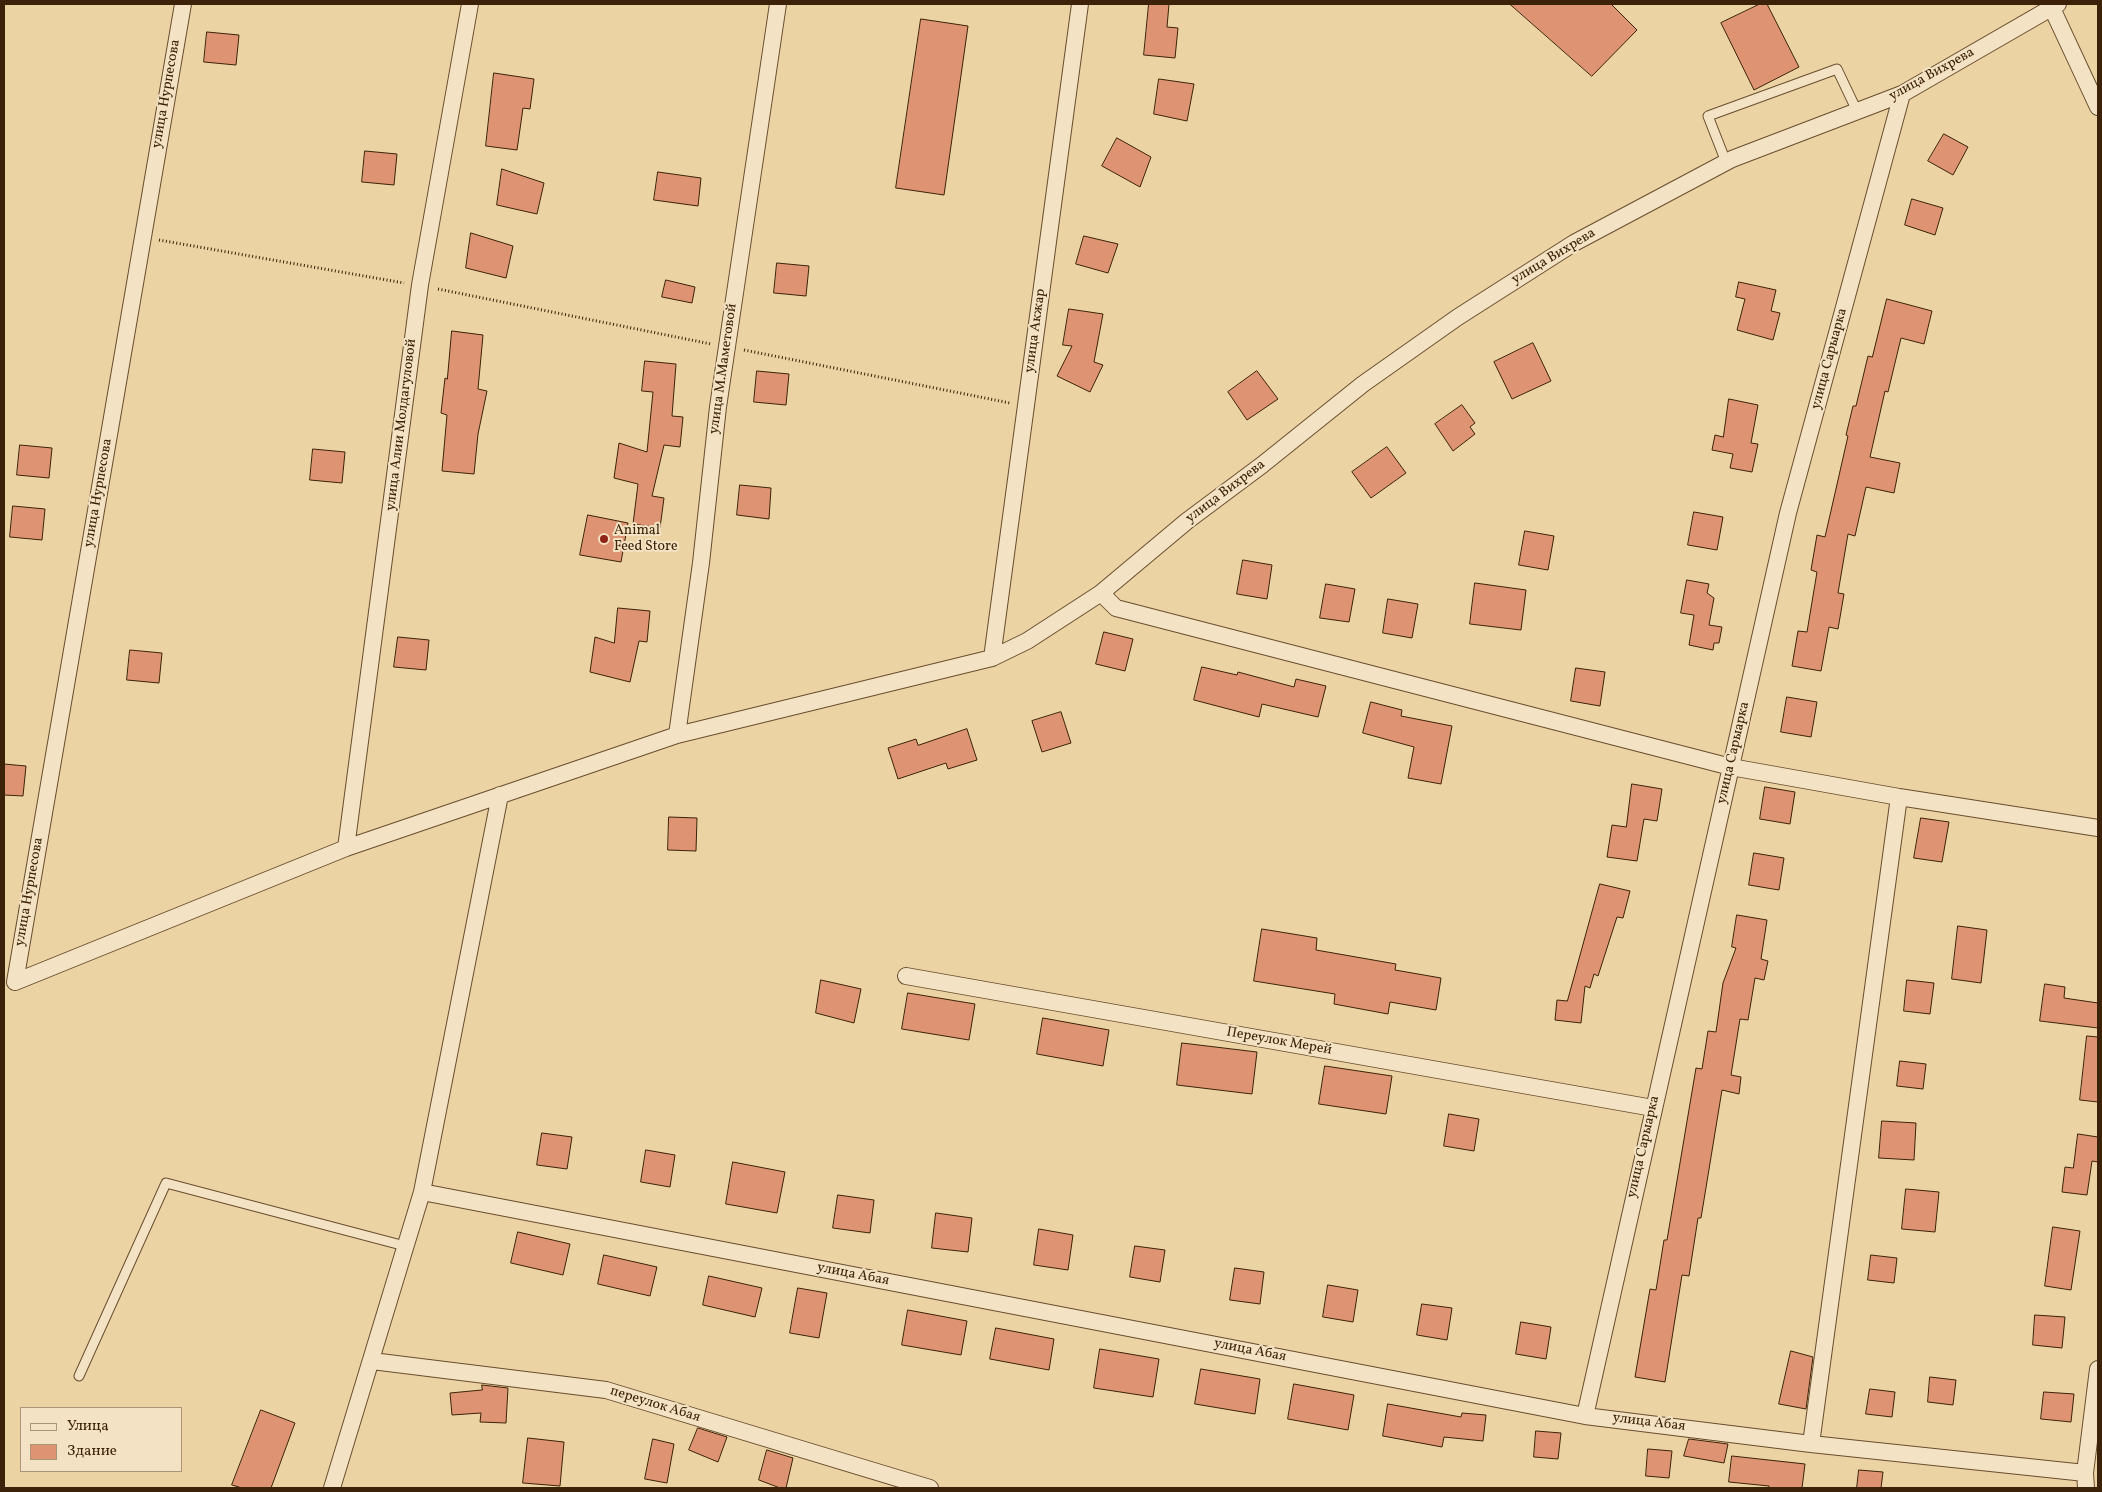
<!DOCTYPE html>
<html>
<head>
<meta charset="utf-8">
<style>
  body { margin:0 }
  #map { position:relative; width:2102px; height:1492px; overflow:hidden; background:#ecd3a3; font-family:Vollkorn,serif }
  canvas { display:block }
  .frame { position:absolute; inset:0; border:5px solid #3c2208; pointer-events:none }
  .legend { position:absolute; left:20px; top:1407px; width:162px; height:65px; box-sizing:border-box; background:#f3e2c3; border:1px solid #aa9578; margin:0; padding:6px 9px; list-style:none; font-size:15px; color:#3c2208 }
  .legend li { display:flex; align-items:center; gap:10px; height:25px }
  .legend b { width:25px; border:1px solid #aa9578 }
</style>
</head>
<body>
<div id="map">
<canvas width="2102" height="1492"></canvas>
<div class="frame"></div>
<ul class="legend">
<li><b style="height:6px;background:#f3e2c3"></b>Улица</li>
<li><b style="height:14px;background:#de9472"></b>Здание</li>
</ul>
</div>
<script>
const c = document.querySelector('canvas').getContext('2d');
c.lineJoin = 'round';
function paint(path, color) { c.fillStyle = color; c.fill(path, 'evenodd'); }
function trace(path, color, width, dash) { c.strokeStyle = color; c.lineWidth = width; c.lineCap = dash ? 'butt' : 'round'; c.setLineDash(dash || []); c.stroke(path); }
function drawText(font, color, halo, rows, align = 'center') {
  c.font = font + ' Vollkorn,serif'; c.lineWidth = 4; c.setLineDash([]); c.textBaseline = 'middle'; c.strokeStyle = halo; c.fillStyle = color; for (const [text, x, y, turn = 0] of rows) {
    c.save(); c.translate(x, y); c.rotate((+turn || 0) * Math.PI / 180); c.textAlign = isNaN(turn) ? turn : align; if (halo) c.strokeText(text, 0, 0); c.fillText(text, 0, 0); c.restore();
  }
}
const building = new Path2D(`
  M1149,4H1169L1167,27L1178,28L1175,58L1144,55Z
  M1510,4H1611L1637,30L1592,76Z
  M1760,4H1767L1799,67L1754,90L1721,23Z
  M921,19L968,26L944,195L896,188Z
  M207,32L239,35L236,65L204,62Z
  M494,73L534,79L530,109L523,108L517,150L486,146Z
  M1159,79L1194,84L1187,121L1154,114Z
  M1944,134L1968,147L1953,175L1928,161Z
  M1117,138L1151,157L1140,187L1102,166Z
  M365,151L397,154L394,185L362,182Z
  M502,169L544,183L537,214L497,205Z
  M658,172L701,178L698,206L654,200Z
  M1912,199L1943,208L1935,235L1905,225Z
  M471,233L513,246L506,278L466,268Z
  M1084,236L1118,244L1108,273L1076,264Z
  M777,263L809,266L806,296L774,293Z
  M666,280L695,287L692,303L662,297Z
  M1739,282L1776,290L1771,311L1780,313L1773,340L1737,330L1745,299L1736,297Z
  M1887,299L1932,311L1924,344L1901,338L1888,392L1885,391L1870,457L1900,463L1894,493L1866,487L1855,536L1848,534L1838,593L1844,594L1838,629L1829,627L1821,671L1792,666L1798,631L1807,632L1817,572L1811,570L1817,535L1825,537L1848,436L1846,435L1853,406H1856L1868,356L1872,357Z
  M1069,309L1103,314L1094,362L1103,365L1090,392L1057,376L1072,346L1063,345Z
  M452,331L483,335L478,389L487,391L478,434L474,474L442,471L447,415L441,413L445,378L447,379Z
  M1533,343L1551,381L1512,399L1494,362Z
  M645,361L676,364L672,416L683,417L680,447L664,445L652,496L664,498L660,528L633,524L638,484L614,478L619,443L647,452L653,392L642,391Z
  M757,371L789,374L786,405L754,402Z
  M1257,371L1278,399L1247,420L1228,392Z
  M1729,399L1758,405L1751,443L1758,444L1752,472L1730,468L1733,454L1712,450L1715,435L1723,437Z
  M1462,405L1475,423L1470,427L1475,434L1453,451L1435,424Z
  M20,445L52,448L49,478L17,475Z
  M1387,447L1406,473L1371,498L1352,472Z
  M313,449L345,452L342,483L310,480Z
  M740,485L771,488L769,519L737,515Z
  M13,506L45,509L42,540L10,537Z
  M1694,512L1723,517L1717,550L1688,545Z
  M588,515L628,523L621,562L580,555Z
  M1525,531L1554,536L1548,570L1519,565Z
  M1243,560L1272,565L1267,599L1237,594Z
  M1687,580L1709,584L1707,593L1714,598L1709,625L1722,627L1719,643H1714L1713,650L1689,645L1694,615L1681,613Z
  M1475,583L1526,590L1521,630L1470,624Z
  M1326,584L1355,589L1349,622L1320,618Z
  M1388,599L1418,604L1412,638L1383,633Z
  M618,608L650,611L647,642L639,641L630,682L590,672L595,637L614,643Z
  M1104,632L1133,639L1125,671L1096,664Z
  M398,637L429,640L426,670L394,667Z
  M130,650L162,653L159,683L127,680Z
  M1202,667L1237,675L1238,672L1294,687L1296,679L1326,686L1318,717L1262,704L1259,717L1194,700Z
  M1576,668L1605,672L1600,706L1571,701Z
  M1787,697L1817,702L1811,737L1781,732Z
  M1371,702L1402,710L1401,716L1452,726L1441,784L1408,778L1414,747L1363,733Z
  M1061,712L1071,743L1042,752L1032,721Z
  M967,729L977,760L948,769L946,763L898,779L888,748L916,739L918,745Z
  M4,764L26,766L23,796L4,795Z
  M1632,784L1662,789L1657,821L1644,819L1637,861L1607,857L1612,825L1626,827Z
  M1765,787L1795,792L1790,824L1760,819Z
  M669,817L697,818L696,851L668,850Z
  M1921,818L1949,822L1942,862L1914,858Z
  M1754,853L1784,858L1779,890L1749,885Z
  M1600,884L1630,891L1623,918L1617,917L1598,976L1594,974L1590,988L1585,986L1581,1023L1555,1020L1557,1000L1567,1001Z
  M1737,915L1767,920L1761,959L1768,961L1764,980L1755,978L1748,1020L1740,1019L1731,1075L1741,1077L1739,1094L1722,1090L1701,1218H1698L1689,1276L1682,1275L1665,1382L1635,1377L1650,1289L1656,1290L1664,1240H1667L1696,1068L1702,1069L1708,1031L1716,1032L1723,983L1736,948L1732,947Z
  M1958,926L1987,930L1981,983L1952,979Z
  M1262,929L1317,938L1316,950L1396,964L1395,970L1441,978L1436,1010L1390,1002L1388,1014L1334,1004L1335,994L1254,981Z
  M821,980L861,989L854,1023L816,1013Z
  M1907,980L1934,983L1930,1014L1904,1011Z
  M2045,984L2065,987L2064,998L2098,1003V1028L2040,1021Z
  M908,993L975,1004L969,1040L902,1029Z
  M1043,1018L1109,1030L1103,1066L1037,1054Z
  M2087,1036L2098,1037V1102L2080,1100Z
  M1182,1043L1257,1052L1252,1094L1177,1085Z
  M1900,1061L1926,1064L1923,1089L1897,1086Z
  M1325,1066L1392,1076L1386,1114L1319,1104Z
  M1449,1114L1479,1119L1474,1151L1444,1146Z
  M1882,1121L1916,1123L1914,1160L1879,1158Z
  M542,1133L572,1137L567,1169L537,1165Z
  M2078,1134L2098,1137V1162L2092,1161L2087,1195L2062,1192L2065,1167L2073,1168Z
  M646,1150L675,1155L670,1187L641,1182Z
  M733,1162L785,1172L777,1213L726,1204Z
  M1906,1189L1939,1192L1935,1232L1902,1229Z
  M838,1195L874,1200L870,1233L833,1228Z
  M936,1213L972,1218L968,1252L932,1248Z
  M2053,1227L2080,1231L2071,1290L2045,1286Z
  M1039,1229L1073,1235L1068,1270L1034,1265Z
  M518,1232L570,1244L563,1275L511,1263Z
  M1135,1246L1165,1250L1160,1282L1130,1277Z
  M604,1255L657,1267L650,1296L598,1284Z
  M1871,1255L1897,1258L1894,1283L1868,1280Z
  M1235,1268L1264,1272L1260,1304L1230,1300Z
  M709,1276L762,1288L755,1317L703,1305Z
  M1328,1285L1358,1290L1353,1322L1323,1317Z
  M798,1288L827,1293L819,1338L790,1333Z
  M1422,1304L1452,1308L1447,1340L1417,1335Z
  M908,1310L967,1321L961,1355L902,1345Z
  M2035,1315L2065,1317L2062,1348L2033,1345Z
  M1521,1322L1551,1327L1546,1359L1516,1354Z
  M996,1328L1054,1339L1049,1370L990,1359Z
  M1100,1349L1159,1359L1153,1397L1094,1388Z
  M1791,1351L1813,1357L1806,1409L1779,1404Z
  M1201,1369L1260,1379L1255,1414L1195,1404Z
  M1930,1377L1956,1380L1953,1405L1928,1402Z
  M1294,1384L1354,1395L1348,1430L1288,1419Z
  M482,1385L508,1388L506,1423L480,1422L481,1413L452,1415L450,1393L482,1390Z
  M1870,1389L1895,1392L1892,1417L1866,1414Z
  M2044,1392L2074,1394L2071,1422L2041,1419Z
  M1388,1404L1461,1417L1462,1413L1486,1415L1483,1441L1444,1437L1442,1447L1383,1436Z
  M261,1410L295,1423L271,1488H242L232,1485Z
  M698,1428L727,1437L718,1462L689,1450Z
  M1536,1431L1561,1433L1558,1459L1534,1457Z
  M528,1438L564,1442L560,1486L523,1483Z
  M653,1439L674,1444L667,1483L645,1479Z
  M1689,1439L1728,1444L1724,1463L1684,1456Z
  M1648,1449L1672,1451L1669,1478L1646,1476Z
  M767,1450L793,1458L786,1488H780L759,1480Z
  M1732,1456L1805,1464L1802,1488H1769V1486L1729,1482Z
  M1859,1470L1883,1472L1881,1488H1857Z`);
const path = new Path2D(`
  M159,240L404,283
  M438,289L711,344
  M744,350L1010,403`);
const service = new Path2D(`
  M1726,162L1708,116L1837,69L1857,111
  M79,1376L166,1183L405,1246`);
const minor = new Path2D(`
  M2050,4L2098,107
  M1101,593L1187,521L1262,465L1363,384L1458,317L1574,243L1732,159L1902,94L2058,4
  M992,658L1080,4
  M677,735L701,563L718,407L778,4
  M346,848L420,285L470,4
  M906,976L1653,1108
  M15,982L346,848L677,735L992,658L1027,641L1101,593L1116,608L1731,767L1899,797L2098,828
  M15,982L183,4
  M422,1192L1585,1416L1811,1444L2085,1473
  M372,1361L606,1390L930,1488
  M1585,1416L1788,513L1902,94
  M1811,1444L1899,797
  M332,1488L422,1192L500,795
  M2086,1488L2085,1473L2098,1369`);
const markers = [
  [604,539,5,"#8f2418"]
];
const streetNames = [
  ["улица Вихрева",1932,75,-29],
  ["улица Нурпесова",167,94,-80],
  ["улица Вихрева",1554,257,-31],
  ["улица Акжар",1036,331,-82],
  ["улица Сарыарка",1830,359,-75],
  ["улица М.Маметовой",724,369,-82],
  ["улица Алии Молдагуловой",402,425,-83],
  ["улица Вихрева",1226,492,-37],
  ["улица Нурпесова",99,493,-80],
  ["улица Сарыарка",1734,753,-77],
  ["улица Нурпесова",30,892,-80],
  ["Переулок Мерей",1279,1042,10],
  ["улица Сарыарка",1644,1147,-77],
  ["улица Абая",853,1275,11],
  ["улица Абая",1250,1351,11],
  ["переулок Абая",655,1405,17],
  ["улица Абая",1649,1423,7]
];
const poiNames = [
  ["Animal",614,531],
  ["Feed Store",614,547]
];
paint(building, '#de9472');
trace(building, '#3c2208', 1);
trace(service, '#684e2f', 11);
trace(minor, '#684e2f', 18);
trace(path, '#3c2208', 3, [1, 2.5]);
trace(service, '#f3e2c3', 9);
trace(minor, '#f3e2c3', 16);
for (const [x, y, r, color] of markers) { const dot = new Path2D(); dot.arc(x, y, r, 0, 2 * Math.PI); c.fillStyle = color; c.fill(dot); trace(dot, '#f3e2c3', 2); }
drawText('14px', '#3c2208', '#f3e2c3', streetNames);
drawText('14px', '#3c2208', '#f3e2c3', poiNames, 'left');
</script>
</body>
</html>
